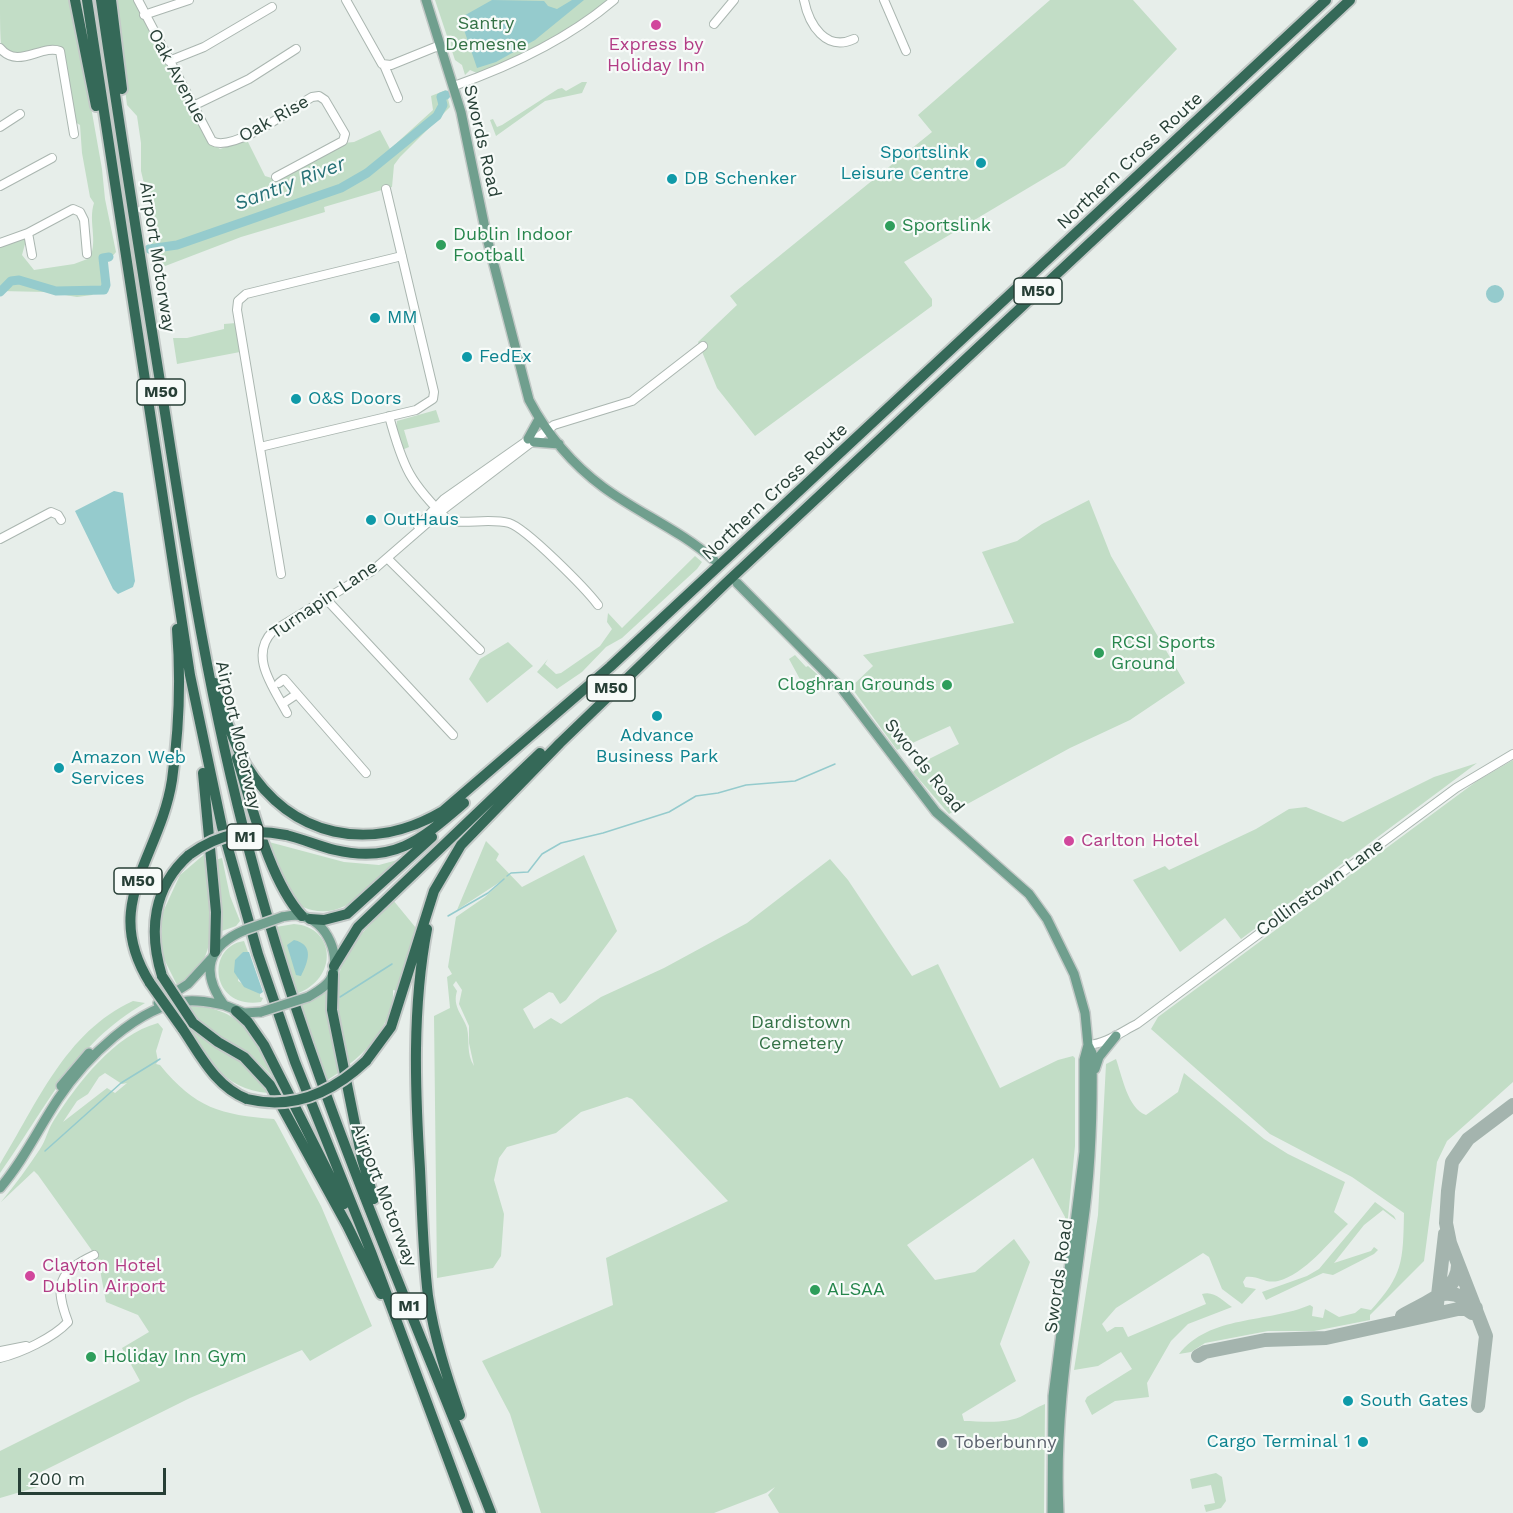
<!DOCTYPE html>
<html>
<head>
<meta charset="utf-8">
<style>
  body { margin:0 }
  #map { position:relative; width:1513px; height:1513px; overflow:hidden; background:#e7eeea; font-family:"Work Sans",sans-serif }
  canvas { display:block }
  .scale { position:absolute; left:18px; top:1468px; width:148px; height:27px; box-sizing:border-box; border:3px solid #273f36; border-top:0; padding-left:8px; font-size:18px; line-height:21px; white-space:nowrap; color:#273f36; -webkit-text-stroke:4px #f7fbf9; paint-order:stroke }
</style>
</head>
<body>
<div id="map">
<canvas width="1513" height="1513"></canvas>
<div class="scale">200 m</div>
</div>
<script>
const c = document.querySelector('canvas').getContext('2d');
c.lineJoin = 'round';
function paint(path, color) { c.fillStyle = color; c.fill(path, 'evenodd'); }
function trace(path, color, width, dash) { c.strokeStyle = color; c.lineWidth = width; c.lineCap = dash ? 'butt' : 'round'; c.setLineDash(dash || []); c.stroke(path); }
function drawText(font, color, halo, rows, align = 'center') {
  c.font = font + ' "Work Sans",sans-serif'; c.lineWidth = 4.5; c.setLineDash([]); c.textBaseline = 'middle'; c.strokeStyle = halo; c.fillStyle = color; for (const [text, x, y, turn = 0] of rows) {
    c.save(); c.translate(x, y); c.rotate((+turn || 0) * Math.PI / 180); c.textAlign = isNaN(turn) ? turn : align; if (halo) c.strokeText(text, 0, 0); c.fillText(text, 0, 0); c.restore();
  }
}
const green = new Path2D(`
  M0,0H72L102,169L105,199L116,252L107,263L109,286L101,287L92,295L77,297L46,292L0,291V242L28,233L22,255L34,270L74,264L90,258C98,239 88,222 94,203L90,197L82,153L80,125L75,122L63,51C49,53 7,61 1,43C0,32 0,12 0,0Z
  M114,0H136L137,7L211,143L220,149L247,140L265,176L275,179L344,143L354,142L380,130L390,149L433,110L431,96L446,90L450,107L400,157L394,165L392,187L324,207L325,212L241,237L160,268L149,242L157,238L141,171V143L137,116L127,105Z
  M435,0H608C573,30 522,59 479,74L470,70L465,75L462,65L455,60Z
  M1050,0H1133L1177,49L1065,166L904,262L932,299V306L755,436L717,388L698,342L737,305L730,296L932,132L918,115Z
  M582,82H587L582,93L545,101L496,136L490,120L493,119L497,127L502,125L558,89L562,88L566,91Z
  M236,323L240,352L177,364L173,338H187L224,329V324Z
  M436,410L440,422L404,430L409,447L402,450L396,430L397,421Z
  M1089,500L1111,556L1185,683L1130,720L1070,748L949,814L913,772L925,761L959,744L950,726L897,750L851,687L873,666L863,655L1014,623L982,552L1017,541L1042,524Z
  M695,556L702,562L697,569L622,638L606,647L582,672L557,689L537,672L548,659L545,664L556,674L561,673L600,646L612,629L607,622L608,613L622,628Z
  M508,642L533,666L487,703L469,679L480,659Z
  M795,655L806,667L808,666L826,682L823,688L808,694L789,659Z
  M1513,760V1082L1447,1141L1437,1162L1424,1261L1370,1315V1320L1314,1331H1268L1205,1343L1191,1352L1179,1354C1209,1315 1268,1323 1310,1305L1313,1307L1312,1316L1323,1318L1325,1309L1339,1317L1355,1313L1361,1308L1371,1310C1403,1275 1403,1262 1404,1213L1352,1177L1270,1134L1151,1029L1158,1017L1477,781Z
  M1477,763L1241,939L1225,918L1180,952L1133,880L1165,866L1169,870L1256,829L1289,809L1306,807L1343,822L1434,777Z
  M486,841L499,854L496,860L522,887L584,855L617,931L566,1000L560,1004L553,993L549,992L523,1009L534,1029L551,1018L561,1024L601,997L664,968L747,923L830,859L848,880L912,976L938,964L1000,1088L1058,1060L1073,1056L1075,1058V1146L1067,1228L1065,1217L1033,1158L907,1245L935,1280L975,1272L1014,1239L1030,1262L1000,1344L1016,1381L962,1414L964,1421C981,1421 1006,1425 1024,1415C1031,1411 1037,1407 1045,1404L1044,1513H779L768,1495L775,1487L766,1493L714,1513H541L510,1414L482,1361L613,1305L606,1258L728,1201L632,1099L627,1097L581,1112L556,1133L507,1147L499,1158L494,1180L504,1214L501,1256L493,1268L437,1278L434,1016L450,1008L447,977L452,974L448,967L456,917L485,897L503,880L457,910ZM456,981L462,990L459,1004L469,1026V1043L474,1066C466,1053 470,1042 467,1028C463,1015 452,1007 457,991L453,985Z
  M269,842L344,862L379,865L401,859C376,881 348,919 312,910C304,908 297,905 292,898C281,882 275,859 269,842Z
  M207,852C209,884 220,941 199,967C193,975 185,981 178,987L161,953L162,914L180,875Z
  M222,858L230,896L240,921L236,926L222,931L215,860Z
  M393,900L416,928L397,991L393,990C395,1017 370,1050 348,1065L338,1019L337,981L343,961L355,941Z
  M294,924C336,927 339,979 296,994L276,927Z
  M244,941L248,952H243L238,981L260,994V997L263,998L261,1002C211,1010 205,947 244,941Z
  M326,991L341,1071L326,1081L299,1004Z
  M133,1001L145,1003C73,1044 46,1109 0,1173V1164C37,1104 65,1032 133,1001Z
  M187,1004C242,1010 253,1031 274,1078L252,1056L206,1029Z
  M185,1022C206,1038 263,1069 268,1093C222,1089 208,1058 185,1022Z
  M158,1023L163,1029L156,1051L158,1061L156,1064L160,1065C195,1108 221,1115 274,1119L276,1122L321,1206L372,1326L310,1361L302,1350L190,1398L37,1474L41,1486L0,1498V1451L140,1381L122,1348L149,1332L138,1315L106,1302L98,1259L38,1175L34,1171L1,1202C15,1185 28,1167 40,1149C46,1140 48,1129 54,1120C78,1083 114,1035 158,1023ZM105,1073L122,1084L127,1083L115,1093L107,1088L63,1122L77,1101L88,1094L99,1077Z
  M1116,1059C1122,1076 1128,1109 1146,1115L1178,1092L1184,1073L1264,1139L1288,1154L1345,1182L1334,1212L1348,1224C1329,1242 1305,1274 1278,1281C1265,1284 1258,1275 1246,1277L1243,1282L1245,1287L1256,1289L1242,1304L1222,1289L1209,1257L1203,1253L1116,1308L1102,1324L1107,1332L1115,1327H1123L1128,1337L1206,1304L1202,1294C1214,1290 1223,1301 1232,1307L1188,1324L1171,1341L1147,1383L1149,1397L1115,1401L1092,1415L1085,1401L1087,1397L1132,1369L1121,1352L1098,1366L1074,1370L1098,1215L1106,1064Z
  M1375,1202L1394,1216L1396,1220L1383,1210L1364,1225L1334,1263L1371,1251L1374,1247L1378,1250L1374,1254L1333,1275L1323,1273L1266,1300L1262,1292L1307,1276L1319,1269Z
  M1216,1473L1222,1477L1226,1501L1221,1508L1206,1512L1204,1505L1215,1503L1211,1485L1192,1489L1190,1479Z`);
const water = new Path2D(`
  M492,0L544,1L548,6L557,9L572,0H584L535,40L496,62L477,68L460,18Z
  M1486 294a9 9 0 1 1 18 0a9 9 0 1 1-18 0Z
  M114,491L123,493L135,581L133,587L118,594L113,589L75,511Z
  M294,940C315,945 308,962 301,976L296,975L287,945Z
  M243,952H249L263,992L260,994L244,987L234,972L235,960Z`);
const stream = new Path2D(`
  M507,876L511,873L528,872L542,854L561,843L603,833L669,812L696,796L718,793L746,785L795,781L835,764
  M448,916L488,893L504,879
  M340,997L392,964
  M45,1151L121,1083L160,1059`);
const river = new Path2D(`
  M149,249L177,245L341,188L367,173L437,116L443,105L441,97L446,95
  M0,292L11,281L19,280L56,291L104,290L106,285L103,258L109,257`);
const taxiway = new Path2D(`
  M1438,1295C1453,1291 1466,1297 1476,1308
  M1402,1316C1423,1303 1459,1292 1458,1264
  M1424,1316L1437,1304L1445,1234
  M1198,1356L1205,1352L1265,1340L1326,1338L1458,1309H1466L1472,1313
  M1478,1406L1486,1336L1450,1243L1446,1223L1448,1191L1452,1162L1468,1139L1513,1105`);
const minor = new Path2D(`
  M138,0L212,141C232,153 292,109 312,97L319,96L325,100L345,134L343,141L276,177
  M346,0L382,64L391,65L438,46
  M804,0C809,25 826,52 854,39
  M884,0L906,51
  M144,15L189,0
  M714,24L734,0
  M0,48C18,70 41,44 60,51L74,134
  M169,61L204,47L272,7
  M384,65L398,98
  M454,86C511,66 567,40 614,0
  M193,106L249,79L296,49
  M0,127L20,114
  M0,186L52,158
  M28,233L32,255
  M0,243L28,233L73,209L80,212L84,220L87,254
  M389,416C403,468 410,483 449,521C468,524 490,518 509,523C526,528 586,589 598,605
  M260,447L416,410L433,399L434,392L386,189
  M418,526L444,499L531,438
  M0,539L51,512L58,515L61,520
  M387,558L480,650
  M281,574L237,310L238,301L246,294L402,256
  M327,600L453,735
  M279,683L284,679L366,773
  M282,704L297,694
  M287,713C274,688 248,656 273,631L372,571L440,512L554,425L632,401L703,346
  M1088,1045C1106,1044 1121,1032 1137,1024L1456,788L1513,754
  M0,1351L26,1346
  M0,1358C21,1353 53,1338 68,1322C54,1285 58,1272 94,1255`);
const major = new Path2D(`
  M426,0L461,112L487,238L529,400C547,434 572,464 603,487C638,513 680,530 714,560
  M528,439L539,419
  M534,442L559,444
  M737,583L842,689L936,812L1029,894L1047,919L1074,974L1085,1013L1088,1045L1084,1060V1152L1053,1396L1052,1513
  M282,917C288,916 295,914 301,916C327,920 343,958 330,980C325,988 316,992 308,997
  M245,930C207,946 200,972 224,1005L244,1013L261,1012
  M158,1003L188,984L211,959
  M1095,1069L1099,1057L1116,1036
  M61,1086L89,1053
  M0,1188C24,1160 38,1129 58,1099C84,1060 138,1005 188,1001C200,1000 213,1003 224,1005
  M1059,1513C1054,1414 1071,1324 1083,1226C1091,1169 1093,1111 1092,1053L1088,1045`);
const highway = new Path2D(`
  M75,0L96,106
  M87,0L190,675L222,827L258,954L295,1062L371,1252L468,1513
  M101,0C121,138 143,275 165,413C188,562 211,708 250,854C309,1080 406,1296 491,1513
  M111,0L122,89
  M215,683L227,723
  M225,718C232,733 237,750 246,765C291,838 370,854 443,811L610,667L1326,0
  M237,758C252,805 269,880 302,916
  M203,773L216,912L215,952
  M286,835C303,839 318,846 335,850C395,864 422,839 464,803
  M310,919L324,920L347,914L432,837
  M427,929C412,1008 415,1090 420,1169C422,1211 423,1254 428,1296C434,1337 447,1377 460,1415
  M334,966L358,927L540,753
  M333,974L332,1010L362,1159L374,1199
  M162,976C148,931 153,887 189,855
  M150,983C100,904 160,858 172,780C179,730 181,679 177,629
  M236,1011L248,1022L264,1045L344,1204
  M193,1023L218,1042L244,1057L270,1085L347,1225L381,1294
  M182,1028C201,1056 215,1086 247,1099
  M366,1061L391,1027L434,891L461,845L560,743L726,583L1350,0`);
const majorBridge = new Path2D(`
  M245,930L282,917
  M261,1012L308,997`);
const highwayBridge = new Path2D(`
  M189,855C219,833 250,828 286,835
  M162,976L193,1023
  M150,983L182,1028
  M247,1099C292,1110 332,1093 366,1061`);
const markers = [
  [656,25,6,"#d1479c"],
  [981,163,6,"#0f9aa8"],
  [672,179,6,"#0f9aa8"],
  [890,226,6,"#2e9e5b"],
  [441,245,6,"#2e9e5b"],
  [375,318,6,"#0f9aa8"],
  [467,357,6,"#0f9aa8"],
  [296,399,6,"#0f9aa8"],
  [371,520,6,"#0f9aa8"],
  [1099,653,6,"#2e9e5b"],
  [947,685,6,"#2e9e5b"],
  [657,716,6,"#0f9aa8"],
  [59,768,6,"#0f9aa8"],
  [1069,841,6,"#d1479c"],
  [30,1276,6,"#d1479c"],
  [815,1290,6,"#2e9e5b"],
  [91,1357,6,"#2e9e5b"],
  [1348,1401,6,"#0f9aa8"],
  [1363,1442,6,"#0f9aa8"],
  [942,1443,6,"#6b7280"]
];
const shields = [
  [1038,291,48],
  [161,392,48],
  [611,688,48],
  [245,837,36],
  [138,881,48],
  [409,1306,36]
];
const shieldNames = [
  ["M50",1038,291],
  ["M50",161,392],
  ["M50",611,688],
  ["M1",245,837],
  ["M50",138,881],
  ["M1",409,1306]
];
const parkNames = [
  ["Santry",486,24],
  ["Demesne",486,45],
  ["Dardistown",801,1023],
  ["Cemetery",801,1044]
];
const hotelNames = [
  ["Express by",656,45,"center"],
  ["Holiday Inn",656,66,"center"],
  ["Carlton Hotel",1081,841],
  ["Clayton Hotel",42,1266],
  ["Dublin Airport",42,1287]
];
const streetNames = [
  ["Oak Avenue",177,76,62],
  ["Oak Rise",274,119,-29],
  ["Swords Road",482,141,77],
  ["Northern Cross Route",1130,161,-43],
  ["Airport Motorway",157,257,81],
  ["Northern Cross Route",775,492,-43],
  ["Turnapin Lane",324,600,-34],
  ["Airport Motorway",238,735,77],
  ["Swords Road",924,766,51],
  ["Collinstown Lane",1320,888,-36],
  ["Airport Motorway",384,1195,69],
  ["Swords Road",1059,1276,-82]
];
const cultureNames = [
  ["Sportslink",969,153,"right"],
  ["Leisure Centre",969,174,"right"],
  ["DB Schenker",684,179],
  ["MM",387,318],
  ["FedEx",479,357],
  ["O&S Doors",308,399],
  ["OutHaus",383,520],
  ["Advance",657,736,"center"],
  ["Business Park",657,757,"center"],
  ["Amazon Web",71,758],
  ["Services",71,779],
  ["South Gates",1360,1401],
  ["Cargo Terminal 1",1351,1442,"right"]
];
const leisureNames = [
  ["Sportslink",902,226],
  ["Dublin Indoor",453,235],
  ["Football",453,256],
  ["RCSI Sports",1111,643],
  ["Ground",1111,664],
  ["Cloghran Grounds",935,685,"right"],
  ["ALSAA",827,1290],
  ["Holiday Inn Gym",103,1357]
];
const worshipNames = [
  ["Toberbunny",954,1443]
];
const waterNames = [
  ["Santry River",290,184,-21]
];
paint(green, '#c2ddc6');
paint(water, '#95cbcd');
trace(stream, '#95cbcd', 1.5);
trace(river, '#95cbcd', 9);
trace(taxiway, '#a4b4ae', 14);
trace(minor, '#aab6b0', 10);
trace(major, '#c3c9c7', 12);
trace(highway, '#c3c9c7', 14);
trace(minor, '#fff', 8);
trace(major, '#709f8e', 9);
trace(highway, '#356958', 10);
trace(majorBridge, '#c3c9c7', 12, []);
trace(highwayBridge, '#c3c9c7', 14, []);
trace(majorBridge, '#709f8e', 9);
trace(highwayBridge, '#356958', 10);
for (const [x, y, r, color] of markers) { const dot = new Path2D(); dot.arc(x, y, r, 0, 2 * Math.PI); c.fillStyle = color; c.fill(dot); trace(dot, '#f7fbf9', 2); }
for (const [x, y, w] of shields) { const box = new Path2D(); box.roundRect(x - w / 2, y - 13, w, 26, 4.5); c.fillStyle = '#f7fbf9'; c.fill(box); trace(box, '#273f36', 1.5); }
drawText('bold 16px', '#273f36', null, shieldNames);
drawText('18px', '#347246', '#f7fbf9', parkNames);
drawText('18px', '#b23c85', '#f7fbf9', hotelNames, 'left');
drawText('18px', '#273f36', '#f7fbf9', streetNames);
drawText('18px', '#0d838f', '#f7fbf9', cultureNames, 'left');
drawText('18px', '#27864d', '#f7fbf9', leisureNames, 'left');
drawText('18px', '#5b616d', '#f7fbf9', worshipNames, 'left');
drawText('italic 20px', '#267176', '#f7fbf9', waterNames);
</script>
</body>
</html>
